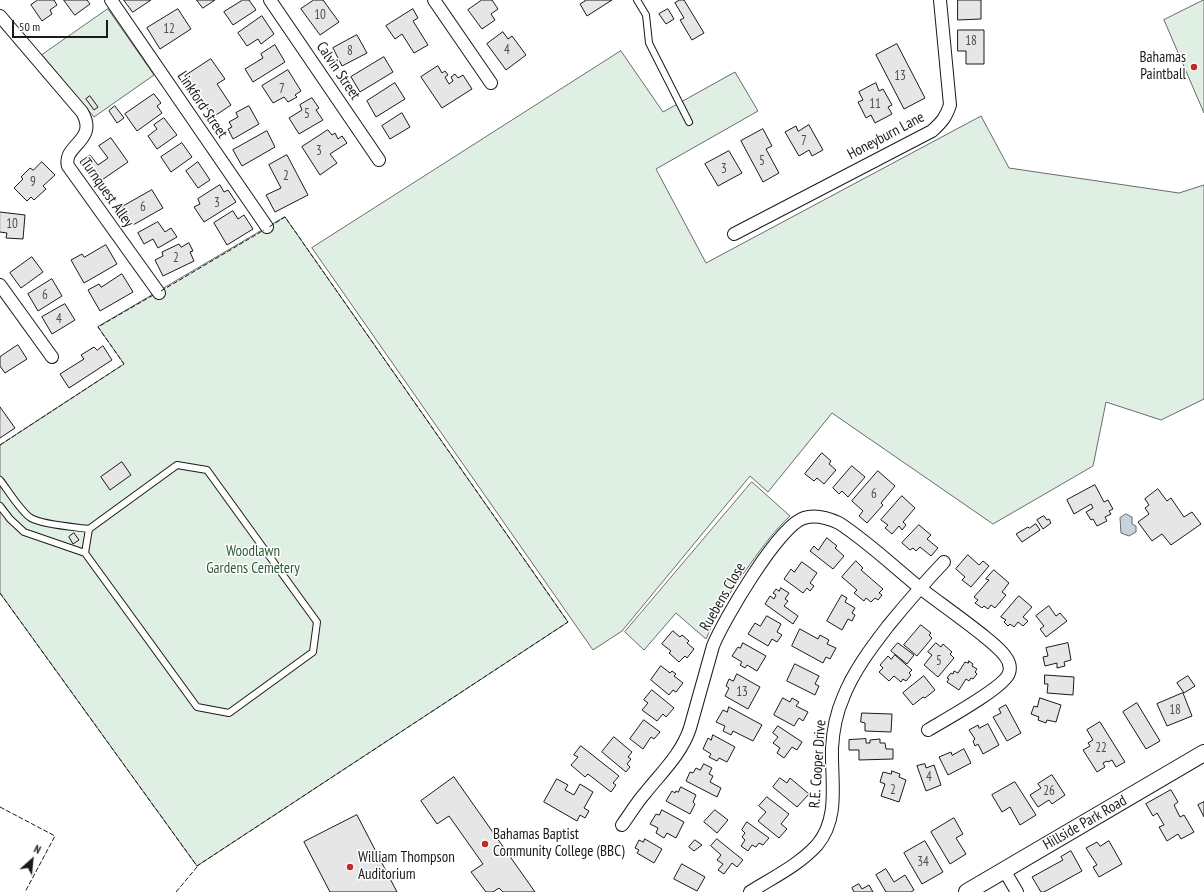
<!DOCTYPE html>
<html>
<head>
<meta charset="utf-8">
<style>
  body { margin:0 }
  #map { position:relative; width:1204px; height:892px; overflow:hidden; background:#fff; font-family:"PT Sans Narrow",sans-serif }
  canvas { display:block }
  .north { position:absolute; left:12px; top:840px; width:40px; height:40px; -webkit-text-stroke:3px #fff; paint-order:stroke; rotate:27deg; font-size:11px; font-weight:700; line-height:16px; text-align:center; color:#1a1a1a }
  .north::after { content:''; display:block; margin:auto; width:14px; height:18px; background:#1a1a1a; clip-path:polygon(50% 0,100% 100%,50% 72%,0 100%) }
  .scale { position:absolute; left:12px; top:20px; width:96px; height:18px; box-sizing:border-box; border:2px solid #1a1a1a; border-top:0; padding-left:5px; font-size:12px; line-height:14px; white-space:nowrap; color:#1a1a1a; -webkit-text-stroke:3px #fff; paint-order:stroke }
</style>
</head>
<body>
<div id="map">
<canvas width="1204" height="892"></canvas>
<div class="north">N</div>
<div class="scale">50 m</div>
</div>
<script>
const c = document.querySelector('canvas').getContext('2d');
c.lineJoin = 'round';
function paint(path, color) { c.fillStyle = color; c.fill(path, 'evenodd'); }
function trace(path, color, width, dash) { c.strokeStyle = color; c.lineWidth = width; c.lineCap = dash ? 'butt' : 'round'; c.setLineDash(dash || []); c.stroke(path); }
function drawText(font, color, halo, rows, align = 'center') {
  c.font = font + ' "PT Sans Narrow",sans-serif'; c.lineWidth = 3; c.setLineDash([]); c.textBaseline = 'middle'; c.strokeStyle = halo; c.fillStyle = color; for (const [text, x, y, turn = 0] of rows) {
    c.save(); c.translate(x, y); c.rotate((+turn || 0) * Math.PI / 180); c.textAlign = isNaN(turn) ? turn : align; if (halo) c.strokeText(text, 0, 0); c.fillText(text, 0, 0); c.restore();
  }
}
const green = new Path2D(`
  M1204,0V113L1164,20Z
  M108,9L154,75L94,117L42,55Z
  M621,51L663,112L735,72L758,111L656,169L706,263L981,116L1009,168L1179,193L1204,185V399L1161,420L1106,402L1093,466L993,524L832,413L768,492L750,476L622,631L593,650L312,248Z
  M285,217L568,622L197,866L0,593V445L124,364L98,327Z
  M752,482L790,516C775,530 763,546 751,563C733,587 718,611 706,639L676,613L644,650L625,632Z`);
const water = new Path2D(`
  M1126,514L1132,517V524L1136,526V532L1129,536L1121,533L1120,518Z`);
const building = new Path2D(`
  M38,0H54L57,5L50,10L52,14L42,21L31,5Z
  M64,0H87L90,4L75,15Z
  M124,0H151L133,12Z
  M197,0H215L203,8Z
  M243,0H249L256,10L233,25L224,12Z
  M314,0H323L339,22L320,35L301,9Z
  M482,0H492L498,9L491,14L495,20L482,29L468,10Z
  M585,0H612L587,16L580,4L585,1Z
  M680,0H684L704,33L692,40L680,20L684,18L675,3Z
  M958,0H981V19L958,20Z
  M178,9L191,29L160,49L147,28Z
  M413,9L418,18L413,21L428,45L414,53L402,34L395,39L386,26Z
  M668,9L674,19L666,24L659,14Z
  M262,16L274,34L261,44L258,39L247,46L238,33Z
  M958,30H984V64H966V51H958Z
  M503,32L508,39L512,36L526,55L506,70L487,44Z
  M357,35L367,53L342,66L333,48Z
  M897,44L925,98L904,109L876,55Z
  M275,45L285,62L253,82L245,69L263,58L261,54Z
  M384,57L393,72L360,92L351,77Z
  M211,59L225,79L217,84L231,105L213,117L185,76Z
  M438,66L442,73L445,71L448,75L445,77L449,84L453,81L451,77L455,74L458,78L463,75L472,89L442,108L421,77Z
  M288,70L301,91L295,95L297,97L288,102L284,97L273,103L262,86Z
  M395,83L405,99L376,117L367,101Z
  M876,83L879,91L883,89L892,105L888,107L892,114L875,123L871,115L866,118L858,102L863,100L859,92Z
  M154,94L161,103L157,106L162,113L137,131L125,114Z
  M90,96L98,107L94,110L86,99Z
  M312,98L319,108L316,110L323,120L299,134L289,118L302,110L300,105Z
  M115,106L124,118L117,123L109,111Z
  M249,106L259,124L233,139L228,129L232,127L229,122L238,117L236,113Z
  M402,113L410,127L390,139L382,126Z
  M164,118L177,135L157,149L148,136L157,129L154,125Z
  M809,125L823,150L812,156L809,150L799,156L785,132L796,126L798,131Z
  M763,129L772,146L766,149L779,173L763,182L741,141Z
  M328,130L332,135L335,133L338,139L342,136L347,143L330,154L337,163L320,175L302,147Z
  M267,131L275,147L242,166L233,150Z
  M111,138L128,162L96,184L80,162L90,155L98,165L108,158L99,146Z
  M182,143L192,157L171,172L161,157Z
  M729,151L742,173L718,186L705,164Z
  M287,155L308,195L275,212L266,195L281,188L269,165Z
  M42,162L55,175L43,186L46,189L34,200L31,197L27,201L14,188L23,179L21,177L30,168L33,170Z
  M198,162L210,180L198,188L186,171Z
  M220,185L224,192L228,190L236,202L204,222L194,207L200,204L198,199Z
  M152,190L163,208L133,225L122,207Z
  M233,211L238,219L244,215L253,229L227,245L214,223Z
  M0,212L25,215L23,239L6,238L7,233L0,232Z
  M158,222L165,232L171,228L177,237L158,248L153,239L144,244L138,233Z
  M189,243L193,251L190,252L194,261L163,276L155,260L163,256L162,252L179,244L181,247Z
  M106,245L117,264L84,283L71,260L82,254L84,257Z
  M32,257L43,272L21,288L10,273Z
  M122,274L133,292L100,311L88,290L99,284L101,287Z
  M52,279L62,296L38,311L28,294Z
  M65,304L75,320L52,334L42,317Z
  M18,345L27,359L5,373L0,366V357Z
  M103,346L112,360L69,388L60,374L84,359L81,355L94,347L97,350Z
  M0,407L15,428L0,438Z
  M822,453L831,461L829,464L836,470L824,484L817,478L814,481L805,474Z
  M122,462L131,475L110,490L101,477Z
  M852,466L865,477L848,497L842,491L839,494L833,488Z
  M878,471L895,486L881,503L883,505L867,523L859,516L863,511L852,501Z
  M1095,485L1104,502L1108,500L1113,509L1109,511L1111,514L1105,517L1107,521L1097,526L1093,519L1091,520L1086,512L1093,508L1091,504L1074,514L1067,500Z
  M1158,489L1167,501L1171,498L1184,517L1192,512L1201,524L1171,545L1162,534L1152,541L1138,522L1149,514L1145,508L1149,505L1145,499Z
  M902,496L915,508L903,522L906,525L902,530L899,526L892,534L885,528L888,525L881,520Z
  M1044,516L1047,520L1049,519L1051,523L1043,529L1037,520Z
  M1036,524L1040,530L1022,542L1016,534L1028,527L1029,528Z
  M919,525L931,535L927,539L938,548L931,556L920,547L916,551L913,548L910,550L902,543Z
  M74,533L79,540L73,544L69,537Z
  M827,538L837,546L835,548L844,556L833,569L810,551L814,546L818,550Z
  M968,555L979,565L983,561L989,566L971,587L962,580L965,577L956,569Z
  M856,561L863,568L861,570L883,589L879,593L882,595L878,600L875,598L871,602L866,598L864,601L854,593L857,590L842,577Z
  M802,562L817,573L810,583L814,586L810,591L807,588L803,593L784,579L791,569L794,572Z
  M994,570L1009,583L1002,592L1006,595L995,608L991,605L988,609L984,606L982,608L975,603L978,600L974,597L989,580L986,579Z
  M781,588L789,593L785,599L788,601L784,606L798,616L793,624L765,604L770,596L774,599L776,595L773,593L776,589L779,591Z
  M842,595L847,598L845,602L855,608L852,613L855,615L852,621L848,619L842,630L827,621Z
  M1019,596L1032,607L1023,617L1028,621L1023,626L1018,622L1014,627L1010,624L1008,626L1004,622L1006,620L1001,617Z
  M1049,606L1056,616L1060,613L1067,621L1046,637L1040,629L1044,626L1036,616Z
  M767,616L781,624L777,632L782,635L777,642L772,639L768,646L748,634L755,623L760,626Z
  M921,625L931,633L929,635L932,638L917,656L904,645Z
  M800,629L818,639L820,635L829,640L827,644L836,648L830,659L826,657L823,663L792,646Z
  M673,631L680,637L682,635L689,641L687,643L694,649L687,658L685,656L679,662L669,653L671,651L662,644Z
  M743,643L766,656L757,671L747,665L745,668L740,665L742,662L732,656L738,647L740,648Z
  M898,643L914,655L907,664L891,651Z
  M936,643L941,647L943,644L952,652L950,654L954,658L938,677L924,665L932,655L928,652Z
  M1068,643L1071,660L1064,662L1065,666L1057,668V663L1045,666L1043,657L1048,656L1046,648Z
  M895,655L912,670L909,673L911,675L906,681L903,679L901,682L894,676L889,681L879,672L883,668L880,665L888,656L891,659Z
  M969,661L973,664L972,666L977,669L975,672L977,674L973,679L971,678L969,681L966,679L959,690L947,682L949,679L947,678L951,673L953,674L954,671L958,673L965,662L968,663Z
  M795,664L819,676L815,684L819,686L815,695L787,681Z
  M661,666L670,673L672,671L676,674L674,676L683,683L676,692L673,690L669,695L651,680Z
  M737,674L760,687L748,709L725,696L729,688L726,686L729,679L733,681Z
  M1045,675L1074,677L1073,695L1047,693L1048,684H1045Z
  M924,676L935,690L925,698L923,697L913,705L903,693Z
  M1188,676L1195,686L1184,693L1177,683Z
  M652,690L674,708L666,717L663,714L657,721L642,710L648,703L644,700Z
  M1183,693L1192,716L1167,726L1157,704Z
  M783,698L790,702L792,698L799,702L796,706L808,712L803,721L799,718L794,726L774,715Z
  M1040,698L1061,705L1056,722L1047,720L1046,723L1038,720L1039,717L1031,714L1034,706L1037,707Z
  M1137,703L1160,741L1146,749L1123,712Z
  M1006,705L1021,733L1007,741L993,717L1001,713L999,709Z
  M729,707L762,725L753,741L733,731L731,735L723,731L725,726L716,722L723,710L727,712Z
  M862,713L892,714L891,732L865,731V723L861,722Z
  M644,720L660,732L654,739L651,737L643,749L630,739Z
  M1100,722L1125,762L1116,767L1112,760L1108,762L1107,761L1103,763L1105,767L1097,772L1083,750L1090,746L1088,743L1093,740L1087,730Z
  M988,724L999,745L983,754L978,744L975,746L973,741L975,739L969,730L978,725L979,728Z
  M778,726L802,742L797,750L792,747L784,758L777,753L780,748L773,743L778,737L773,733Z
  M713,735L735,747L727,762L719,758L717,761L709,757L711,754L703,749L708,738L711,740Z
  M614,737L632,752L628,757L631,759L627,764L630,767L626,772L602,752Z
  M866,739V743H870V740L880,739V743H885L886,749H893V759L859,760V750H849V740Z
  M581,746L619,776L613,783L616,785L611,792L588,774L585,777L571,765L578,757L574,755Z
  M964,749L971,763L948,775L939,757L951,752L952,755Z
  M704,764L712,768L709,774L713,776L710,782L721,788L717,797L686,781L690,772L693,773L696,768L700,770Z
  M925,764L926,768L934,765L941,785L926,791L917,766Z
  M892,771L900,774L899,777L906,780L899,802L881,796L885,784L880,782L883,772L891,774Z
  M1052,775L1065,795L1052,804L1049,800L1038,807L1030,795L1041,788L1038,784Z
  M454,777L535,892H503L499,888L493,892H486L471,872L483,864L449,816L437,824L421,801Z
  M780,778L787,783L790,778L809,794L797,807L773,787Z
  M557,779L568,785L565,790L574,795L580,784L593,792L584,808L589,811L585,818L580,815L577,821L544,802Z
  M1015,782L1036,815L1020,825L1010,807L1002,812L992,795Z
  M681,787L696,795L693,802L695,804L690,814L666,801L672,791L675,793L676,791L678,792Z
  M1171,790L1178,802L1174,805L1180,817L1184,815L1194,832L1181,839L1178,834L1167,841L1159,827L1164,825L1157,813L1153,816L1146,804Z
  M767,797L789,814L781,824L787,829L779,838L758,821L766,812L759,806Z
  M1204,802V817L1198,805Z
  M662,810L684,822L676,838L667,833L664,838L656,833L658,828L650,824L656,814L659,815Z
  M715,810L728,820L717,833L704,822Z
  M357,815L397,892H330L304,842Z
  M954,818L963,834L956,838L966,854L950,864L931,832Z
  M747,822L769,838L763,845L759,843L756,847L752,845L748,851L741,846L745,840L742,837L745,833L742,830Z
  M645,839L662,849L654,863L637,853L639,850L635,848L639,840L643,842Z
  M717,839L743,860L737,867L732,863L724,874L718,870L723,864L717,860L721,855L711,846Z
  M695,840L702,845L694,851L689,847Z
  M925,841L943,872L922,884L904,853Z
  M1109,841L1122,864L1099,877L1093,867L1097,865L1086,848L1097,842L1100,846Z
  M1071,851L1082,871L1044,892H1041L1032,877L1063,860L1061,857Z
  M682,864L705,877L697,891L674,879Z
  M886,869L894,882L905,875L914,890L911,892H886L876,875Z
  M859,884L862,889L869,885L873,892H854L852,888Z`);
const lane = new Path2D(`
  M637,0L646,15L649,43L689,122
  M0,480C8,490 21,512 31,518C43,525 75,527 89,529L177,465L207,470L317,622L313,652L229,713L197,707L85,553L89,529
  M0,506L10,519L24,532L85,553`);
const street = new Path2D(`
  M111,0L267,227
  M270,0L379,160
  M434,0L491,83
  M0,16L82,112C99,141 62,145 68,166L159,293
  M734,234L932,131C942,122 946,117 950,105L940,0
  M0,285L52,357
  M622,825C630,814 637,802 646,792C662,772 682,753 690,728L713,646C723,621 779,525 804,518C816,514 828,518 839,523C868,542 893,566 920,588C941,604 964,620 985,637C992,643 1000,649 1005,656C1009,661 1011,667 1009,673C1005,687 943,721 928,730
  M1004,870L1017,892
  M750,892C772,878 799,865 817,845C840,818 831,781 832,748C833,731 836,714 843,698C853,672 871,648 888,626C906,604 924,583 944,562`);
const secondary = new Path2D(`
  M967,892L1204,753`);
const fence = new Path2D(`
  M161,291L264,230
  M0,445L124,364L98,327L155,294
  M0,593L197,866L568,622L285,217L269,227
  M0,807L55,836L25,892
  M176,892L197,867L196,866`);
const markers = [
  [1194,67,4,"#c62828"],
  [485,844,4,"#c62828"],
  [350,867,4,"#c62828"]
];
const numberNames = [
  ["10",320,15],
  ["12",169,29],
  ["18",971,41],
  ["4",507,50],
  ["8",350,51],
  ["13",900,76],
  ["7",282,89],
  ["11",875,104],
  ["5",307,114],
  ["7",804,141],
  ["3",319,151],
  ["5",762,161],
  ["3",724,169],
  ["2",286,176],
  ["9",33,182],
  ["3",217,203],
  ["6",143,207],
  ["10",12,224],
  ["2",176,258],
  ["6",45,295],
  ["4",59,319],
  ["6",874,494],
  ["5",939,661],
  ["13",742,692],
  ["18",1175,710],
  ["22",1101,748],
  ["4",929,777],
  ["2",893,790],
  ["26",1049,791],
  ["34",923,862]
];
const poiNames = [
  ["Bahamas",1186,58,"right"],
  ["Paintball",1186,75,"right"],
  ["Bahamas Baptist",493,835],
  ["Community College (BBC)",493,852],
  ["William Thompson",358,858],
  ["Auditorium",358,875]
];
const streetNames = [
  ["Calvin Street",338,71,56],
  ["Linkford Street",202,105,56],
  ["Honeyburn Lane",886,136,-28],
  ["Turnquest Alley",107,193,55],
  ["Ruebens Close",723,597,-60],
  ["R.E. Cooper Drive",818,764,-86],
  ["Hillside Park Road",1085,823,-30]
];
const parkNames = [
  ["Woodlawn",253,552],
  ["Gardens Cemetery",253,569]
];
paint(green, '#e0efe3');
trace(green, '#6a6a6a', 1);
paint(water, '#c6d2dc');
trace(water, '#6a6a6a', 1);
paint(building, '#e6e6e6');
trace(building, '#1a1a1a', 1);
trace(lane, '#1a1a1a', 8);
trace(street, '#1a1a1a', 14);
trace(secondary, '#1a1a1a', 18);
trace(lane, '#fff', 6);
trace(street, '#fff', 12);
trace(secondary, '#fff', 16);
trace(fence, '#1a1a1a', 1, [5, 2]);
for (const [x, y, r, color] of markers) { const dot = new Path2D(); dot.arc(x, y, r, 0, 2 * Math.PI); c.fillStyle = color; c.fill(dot); trace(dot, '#fff', 1.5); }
drawText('13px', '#4d4d4d', null, numberNames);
drawText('15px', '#1a1a1a', '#fff', poiNames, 'left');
drawText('15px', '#1a1a1a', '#fff', streetNames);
drawText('15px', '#2b5a34', '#fff', parkNames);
</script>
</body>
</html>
